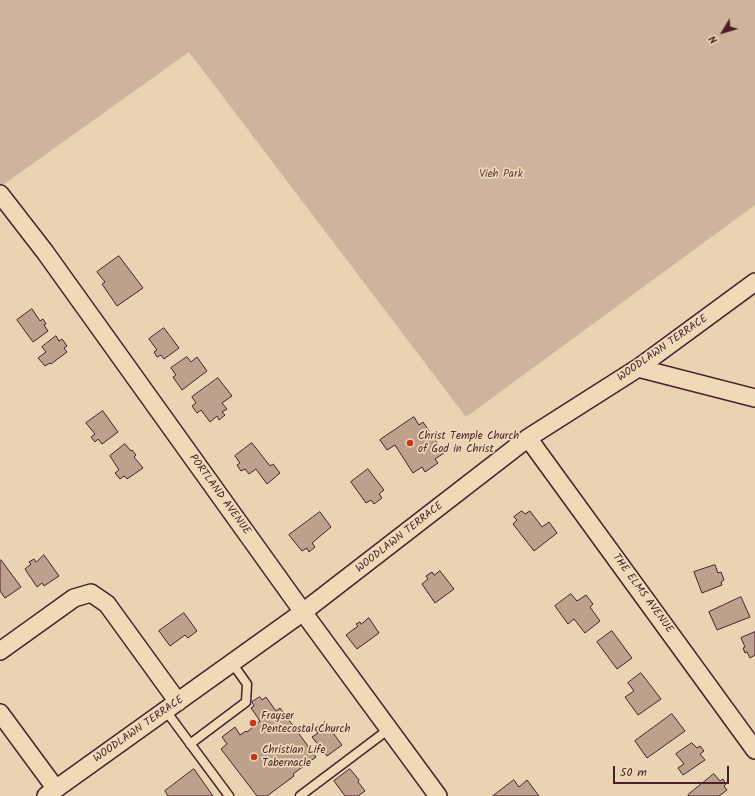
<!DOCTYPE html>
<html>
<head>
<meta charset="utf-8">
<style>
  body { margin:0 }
  #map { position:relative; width:755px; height:796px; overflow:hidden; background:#e8d3b2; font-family:Kalam,sans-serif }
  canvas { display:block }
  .north { position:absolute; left:703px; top:12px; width:40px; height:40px; -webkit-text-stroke:3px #efdab8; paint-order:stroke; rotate:232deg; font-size:11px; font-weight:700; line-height:16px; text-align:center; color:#4a1f2b }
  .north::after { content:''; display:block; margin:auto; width:14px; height:18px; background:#4a1f2b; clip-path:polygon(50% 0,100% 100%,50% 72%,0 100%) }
  .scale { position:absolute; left:613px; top:766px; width:116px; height:18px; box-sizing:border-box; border:2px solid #4a1f2b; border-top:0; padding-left:5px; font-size:12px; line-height:14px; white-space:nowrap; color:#4a1f2b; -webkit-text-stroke:3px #efdab8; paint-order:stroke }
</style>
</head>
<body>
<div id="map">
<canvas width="755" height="796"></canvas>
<div class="north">N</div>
<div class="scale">50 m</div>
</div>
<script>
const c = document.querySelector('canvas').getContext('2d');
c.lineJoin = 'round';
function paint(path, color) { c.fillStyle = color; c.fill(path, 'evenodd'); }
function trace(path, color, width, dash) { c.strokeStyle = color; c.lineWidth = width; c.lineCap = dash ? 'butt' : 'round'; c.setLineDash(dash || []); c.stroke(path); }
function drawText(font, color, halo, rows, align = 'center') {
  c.font = font + ' Kalam,sans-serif'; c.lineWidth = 3.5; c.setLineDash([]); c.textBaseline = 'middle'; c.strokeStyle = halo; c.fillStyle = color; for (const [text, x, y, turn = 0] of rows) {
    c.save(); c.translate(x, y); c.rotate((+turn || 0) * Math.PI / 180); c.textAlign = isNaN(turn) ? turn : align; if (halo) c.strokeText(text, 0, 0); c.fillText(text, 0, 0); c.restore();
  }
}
const green = new Path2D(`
  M0,0H755V205L466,417L189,52L0,187Z`);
const building = new Path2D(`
  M119,256L143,288L117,306L102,284L105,282L97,272Z
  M32,309L40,321L43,319L46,324L44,325L48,331L33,342L17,320Z
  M164,328L179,348L164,359L161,355L157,357L154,352L157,350L149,339Z
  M56,336L59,341L62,339L67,346L64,348L67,352L51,364L50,363L45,366L38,358L46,352L42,347Z
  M187,357L191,362L197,357L207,371L182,390L173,377L176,375L171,368Z
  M218,378L232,396L222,403L227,409L222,412L225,415L219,420L217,416L210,422L201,410L197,413L192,406L196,403L192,397Z
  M103,411L118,432L102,444L98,439L95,442L91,437L95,434L86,423Z
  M414,417L419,425L423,422L444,453L435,459L438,463L425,472L422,467L413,473L395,445L387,450L380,440Z
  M252,443L270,466L273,464L280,473L267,484L256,469L249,474L245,469L241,471L237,465L240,463L235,456Z
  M125,444L131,451L132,450L136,455L134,457L143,468L127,479L124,476L120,479L115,473L119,470L110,456Z
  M368,469L384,490L379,494L382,498L374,504L371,500L366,503L351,482Z
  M522,511L525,514L530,511L542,527L549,522L557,533L534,551L513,524L517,520L514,517Z
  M320,512L331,527L312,543L315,547L309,552L307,548L302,551L289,535Z
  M44,555L59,576L44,586L42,583L37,587L25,569L31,564L29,562L34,559L36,562Z
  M1,560L21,587L5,598L0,591V561Z
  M715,565L718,573L721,572L724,580L721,582L722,585L702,593L694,572Z
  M440,571L454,589L435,603L422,584L428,579L426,576L432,572L434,575Z
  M571,594L577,601L586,595L593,604L590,607L600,621L585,633L574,619L568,624L555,606Z
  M741,597L750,617L717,630L709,612Z
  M184,613L197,631L188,638L185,635L170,646L159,631Z
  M369,618L379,633L357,649L346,635L358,626L356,624L360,622L361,624Z
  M612,631L632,658L617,669L597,642Z
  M755,632V655L750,658L747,652L745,653L743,648L745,647L741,638Z
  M641,673L661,699L638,715L625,697L634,691L628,683Z
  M260,697L262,700L266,697L276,711L280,708L316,757L293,774L294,776L267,796H257L221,749L227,744L222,737L235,727L240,735L246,731L247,732L260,721L251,708L254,706L252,702Z
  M672,714L685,731L647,758L635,741Z
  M325,722L342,745L327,756L312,737L318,733L315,729Z
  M692,743L697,748L700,746L704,751L700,754L705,760L683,775L678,768L684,764L676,754Z
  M194,769L213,796H168L165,791Z
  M350,769L359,780L358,782L365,791L358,796H345L334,781Z
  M714,774L720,781L723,779L726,784L724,786L727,790L719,796H689L688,795Z
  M514,780L519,787L527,780L539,796H493Z`);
const service = new Path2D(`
  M166,711L229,796
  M190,744L246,702L247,684L232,663
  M300,796L389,729`);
const minor = new Path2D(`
  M0,194L45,252L303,612L438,796
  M638,368L755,398
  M528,438L755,750
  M0,651L74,598L91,593L107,604L178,702
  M0,713L56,789
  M46,796L303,612L528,438L638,368L755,282`);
const markers = [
  [410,443,4,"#c8321e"],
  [253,723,4,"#c8321e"],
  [254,757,4,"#c8321e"]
];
const parkNames = [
  ["Vieh Park",501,175]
];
const streetNames = [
  ["WOODLAWN TERRACE",663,349,-35],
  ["PORTLAND AVENUE",219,495,54],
  ["WOODLAWN TERRACE",400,538,-38],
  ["THE ELMS AVENUE",642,594,54],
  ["WOODLAWN TERRACE",139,730,-35]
];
const poiNames = [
  ["Christ Temple Church",418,437],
  ["of God in Christ",418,450],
  ["Frayser",261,717],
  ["Pentecostal Church",261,730],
  ["Christian Life",262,751],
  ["Tabernacle",262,764]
];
paint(green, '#ceb49c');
paint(building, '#bca18d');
trace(building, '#4a1f2b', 1);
trace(service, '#4a1f2b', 11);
trace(minor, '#4a1f2b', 20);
trace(service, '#efdab8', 8);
trace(minor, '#efdab8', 17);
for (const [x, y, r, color] of markers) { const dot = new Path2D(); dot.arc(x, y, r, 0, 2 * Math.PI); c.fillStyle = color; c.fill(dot); trace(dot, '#efdab8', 1.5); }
drawText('11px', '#643d42', '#efdab8', parkNames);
drawText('11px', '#4a1f2b', '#efdab8', streetNames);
drawText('11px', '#4a1f2b', '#efdab8', poiNames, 'left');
</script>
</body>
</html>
